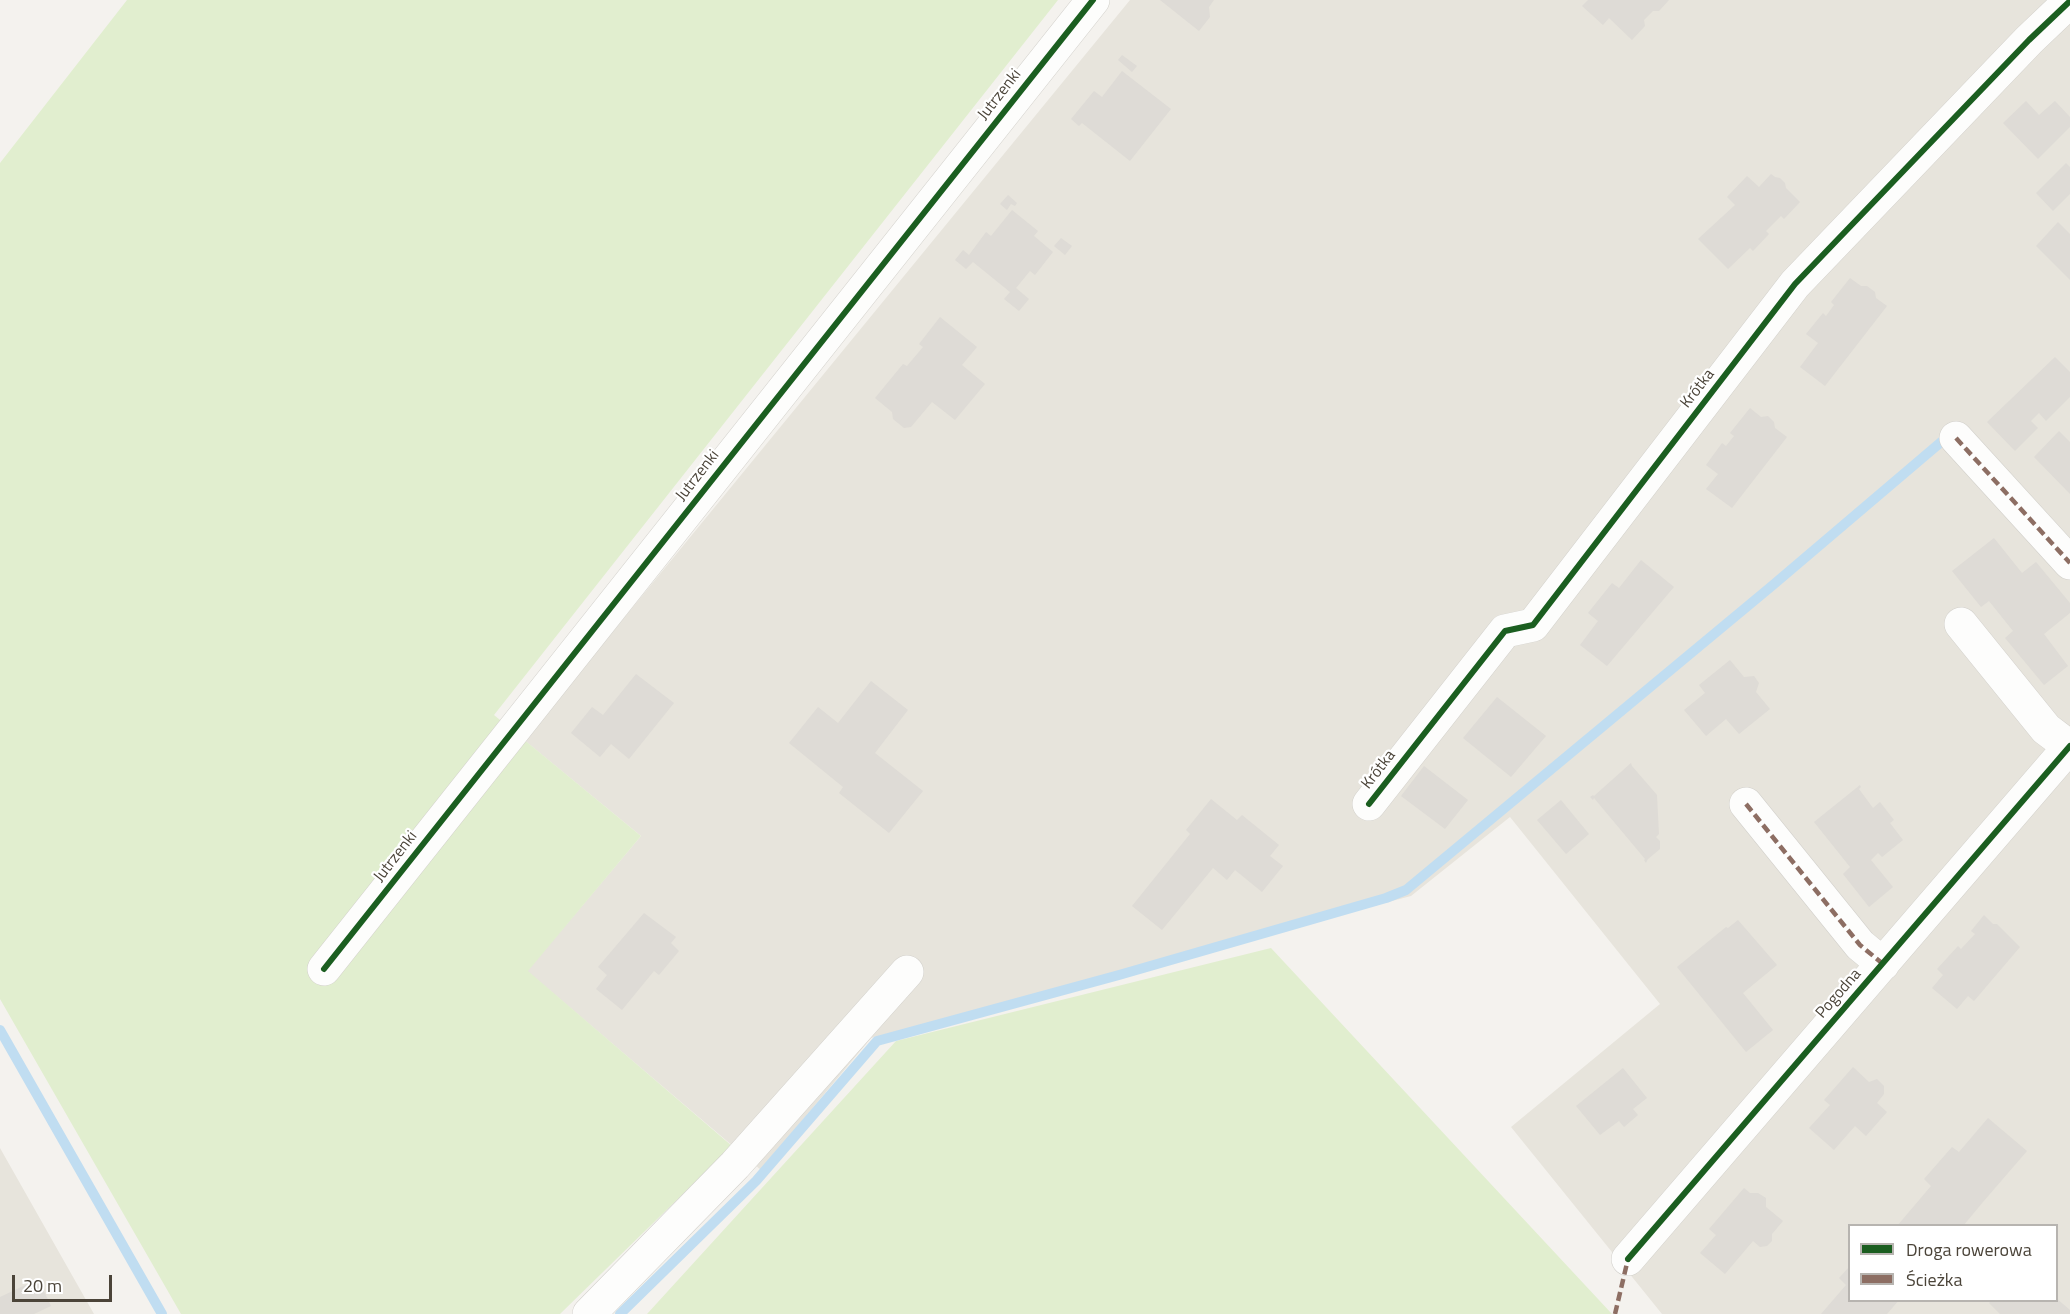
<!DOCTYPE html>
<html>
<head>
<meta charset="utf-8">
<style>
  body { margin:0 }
  #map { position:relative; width:2070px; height:1314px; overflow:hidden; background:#f4f2ee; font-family:"Titillium Web",sans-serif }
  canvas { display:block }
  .legend { position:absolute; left:1848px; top:1224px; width:210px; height:78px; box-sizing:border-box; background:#fff; border:2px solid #b7b4b0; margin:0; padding:8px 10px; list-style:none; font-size:18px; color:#4b4439 }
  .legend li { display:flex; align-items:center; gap:12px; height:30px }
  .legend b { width:30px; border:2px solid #b7b4b0 }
  .scale { position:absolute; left:12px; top:1275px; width:100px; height:27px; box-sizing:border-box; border:3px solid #4b4439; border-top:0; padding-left:8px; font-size:18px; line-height:21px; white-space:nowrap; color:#4b4439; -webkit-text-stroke:4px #fff; paint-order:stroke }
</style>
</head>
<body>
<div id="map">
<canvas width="2070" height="1314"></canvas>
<ul class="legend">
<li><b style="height:8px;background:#1b5e20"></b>Droga rowerowa</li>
<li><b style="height:8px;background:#8d6e63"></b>Ścieżka</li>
</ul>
<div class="scale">20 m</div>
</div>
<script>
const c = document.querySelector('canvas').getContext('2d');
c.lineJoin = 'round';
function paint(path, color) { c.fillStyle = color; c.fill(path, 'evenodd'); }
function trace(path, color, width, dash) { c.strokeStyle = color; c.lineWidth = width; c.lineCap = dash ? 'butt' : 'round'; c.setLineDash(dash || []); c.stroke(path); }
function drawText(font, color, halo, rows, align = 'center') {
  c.font = font + ' "Titillium Web",sans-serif'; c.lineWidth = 4.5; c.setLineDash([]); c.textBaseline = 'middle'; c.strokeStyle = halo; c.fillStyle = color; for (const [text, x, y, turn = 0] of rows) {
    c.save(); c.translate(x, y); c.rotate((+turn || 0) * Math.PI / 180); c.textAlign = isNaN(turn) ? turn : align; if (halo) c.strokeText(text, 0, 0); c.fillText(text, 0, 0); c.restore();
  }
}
const residential = new Path2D(`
  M1130,0H2070V1314H1662L1511,1127L1660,1004L1510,817L1411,896L871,1038L761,1170L527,971L641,836L524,740ZM1850,1226H2056V1300H1850Z
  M0,1148L94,1314H0Z`);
const green = new Path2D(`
  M127,0H1058L494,715L641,836L528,971L732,1146L560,1314H181L0,999V163Z
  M1271,948L1612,1314H647L896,1041Z`);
const stream = new Path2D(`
  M0,1030L162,1314
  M620,1314L756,1181L877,1041L1119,975L1386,898L1406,890L1773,585L1947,437`);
const building = new Path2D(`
  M1160,0H1214L1209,7L1210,17L1199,31Z
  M1588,0H1669L1659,11H1653L1644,20L1645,26L1632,40L1609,18L1603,25L1582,6Z
  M1122,55L1137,66L1132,72L1118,60Z
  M1122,71L1171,109L1130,161L1082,123L1079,126L1071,119L1094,91L1102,97Z
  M2026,101L2039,115L2055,101L2070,117V127L2038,159L2003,123Z
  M2066,163L2070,167V194L2053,211L2036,193Z
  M1771,174L1775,177L1780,178L1785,183L1786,188L1800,202L1784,219L1781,216L1766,231L1769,234L1753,251L1750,248L1728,269L1698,239L1735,205L1727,197L1747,176L1759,187Z
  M1008,195L1017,203L1015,206L1011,204L1007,210L1000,204Z
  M1012,210L1038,231L1034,236L1053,252L1035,275L1030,271L1016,288L1029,299L1019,311L1004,299L1010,292L973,262L966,269L955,260L963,250L969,255L986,232L991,236Z
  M2058,222L2070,234V280L2036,246Z
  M1061,238L1072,246L1065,255L1054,246Z
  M1850,278L1861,286H1867L1875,292L1876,298L1887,306L1825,386L1800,367L1818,343L1806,334L1823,313L1826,316L1834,305L1831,302Z
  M940,317L977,347L962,365L985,384L955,420L932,402L911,427L904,428L893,419L892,412L875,398L903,364L907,366L923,347L919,344Z
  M2055,357L2070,372V397L2046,421L2039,413L2031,421L2038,428L2015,451L1987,422Z
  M1750,408L1761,417L1768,416L1774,422L1775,428L1787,437L1732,508L1706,489L1718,474L1706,465L1722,443L1726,446L1734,436L1730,433Z
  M2059,431L2070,442V494L2034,457Z
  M1994,538L2022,573L2036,562L2070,603V613L2044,634L2068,666L2044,685L2005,638L2013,631L1989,601L1981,607L1952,571Z
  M1641,560L1674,587L1607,666L1580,645L1598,621L1588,613L1612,583L1619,588Z
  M1730,660L1744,677L1754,676L1759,683L1756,692L1770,709L1739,734L1726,719L1706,736L1684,710L1705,693L1699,685Z
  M636,674L674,703L629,759L611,744L600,757L571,733L592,707L603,715Z
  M871,681L908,710L875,753L923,791L889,833L839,793L843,787L789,743L818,707L838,723Z
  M1497,697L1546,736L1511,777L1463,738Z
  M1631,763L1632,766L1657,795L1659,834L1656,837L1660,841V849L1648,859L1646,863L1644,860L1645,859L1594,798L1593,800L1590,797L1593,795L1594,796Z
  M1424,766L1468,800L1445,829L1401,796Z
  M1860,785L1861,787L1859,789L1873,808L1880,802L1894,820L1890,823L1903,840L1882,857L1878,853L1871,860L1893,887L1869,907L1843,874L1850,867L1814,822Z
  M1211,799L1237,820L1242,815L1279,845L1270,856L1283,866L1262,892L1235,870L1227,880L1213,868L1162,930L1132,906L1190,834L1186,830Z
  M1561,800L1589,834L1566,854L1537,820Z
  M644,913L676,937L671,943L679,951L659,975L654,971L622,1010L596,989L607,975L598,967Z
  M1984,915L1993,924H1997L2020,947L1974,1001L1968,996L1957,1009L1932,988L1943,975L1937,969L1958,946L1961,949L1975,934L1971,931Z
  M1738,920L1777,965L1743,993L1773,1030L1746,1052L1677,967L1726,927L1728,928Z
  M1853,1067L1869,1082L1877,1079L1884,1086V1094L1877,1103L1887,1112L1866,1136L1855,1126L1834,1150L1809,1128L1830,1105L1824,1100Z
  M1623,1068L1647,1098L1633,1109L1638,1115L1624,1127L1619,1121L1600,1135L1576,1106Z
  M1988,1118L2027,1151L1983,1202L1963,1226H1897L1931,1186L1924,1179L1952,1147L1959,1152Z
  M1744,1188L1750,1193H1758L1766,1198V1207L1783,1221L1772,1234V1241L1767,1246L1760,1247L1753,1241L1725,1274L1700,1253L1716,1235L1709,1229Z
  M1850,1266V1300H1899L1887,1314H1821L1846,1285L1839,1278Z
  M38,1279L51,1306L34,1314H0V1297Z
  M2056,1298L2070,1310V1314H2000L1989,1303L1992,1300H2056Z`);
const minor = new Path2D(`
  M1956,438L2070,563
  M1961,624L2046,729L2070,747
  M1369,804L1505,631L1533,625L1795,284L2029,40L2070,1
  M1746,804L1860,945L1883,964
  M324,969L1093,0
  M1628,1259L2070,746
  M589,1314L735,1165L907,972`);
const quiet = new Path2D(`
  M1956,438L2070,563
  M1746,804L1860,945L1883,964
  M1615,1314L1628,1259L1631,1255`);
const cycleway = new Path2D(`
  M1369,804L1505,631L1533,625L1795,284L2029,40L2070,1
  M324,969L1093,0
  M1628,1259L2070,746`);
const streetNames = [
  ["Jutrzenki",1000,95,-52],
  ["Krótka",1698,389,-52],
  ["Jutrzenki",698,476,-52],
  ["Krótka",1379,770,-52],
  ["Jutrzenki",396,857,-52],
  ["Pogodna",1839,994,-49]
];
paint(residential, '#e7e4dc');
paint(green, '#e1eecf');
trace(stream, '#c0ddf1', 10);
paint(building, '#dedbd6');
trace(minor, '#d2d0cb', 34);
trace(minor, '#fdfdfc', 33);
trace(quiet, '#8d6e63', 4.5, [9, 4.5]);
trace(cycleway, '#1b5e20', 6);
drawText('16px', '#4b4439', '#fff', streetNames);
</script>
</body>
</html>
